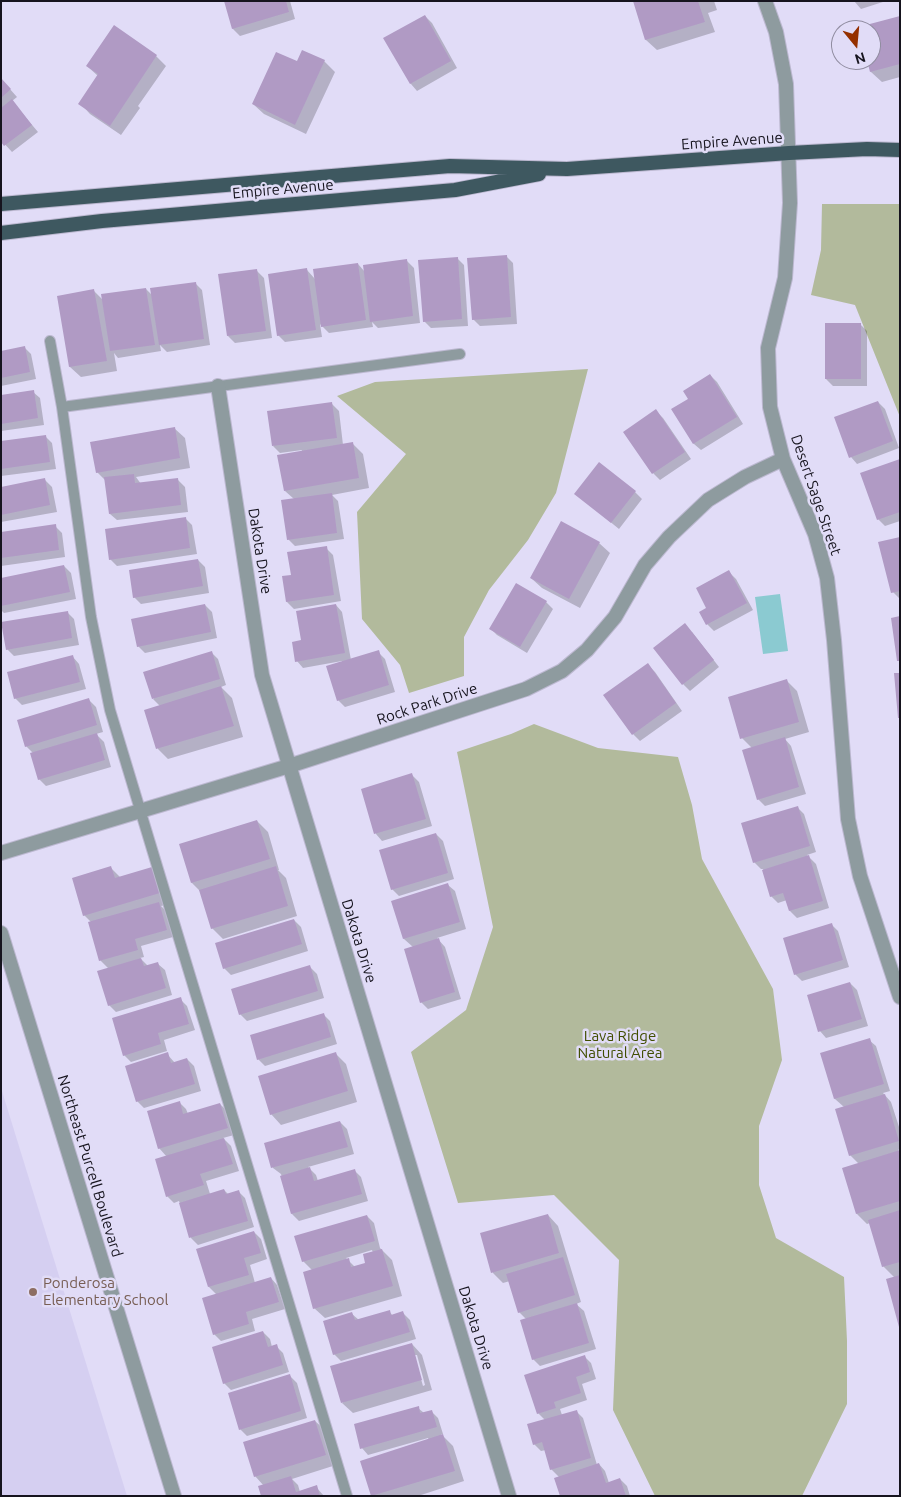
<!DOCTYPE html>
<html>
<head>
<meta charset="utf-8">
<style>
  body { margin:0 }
  #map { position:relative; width:901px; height:1497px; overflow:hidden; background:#e1dcf7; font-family:Ubuntu,sans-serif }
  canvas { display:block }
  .frame { position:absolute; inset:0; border:2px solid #16141e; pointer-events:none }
  .north { position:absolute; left:831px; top:20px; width:50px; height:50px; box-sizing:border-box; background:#e1dcf7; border:1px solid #908ca0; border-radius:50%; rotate:163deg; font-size:14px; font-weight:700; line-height:20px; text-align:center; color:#16141e }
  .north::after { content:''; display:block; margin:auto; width:18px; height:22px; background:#953000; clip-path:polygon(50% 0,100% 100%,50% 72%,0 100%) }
</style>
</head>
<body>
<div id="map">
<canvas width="901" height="1497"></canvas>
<div class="frame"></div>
<div class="north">N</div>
</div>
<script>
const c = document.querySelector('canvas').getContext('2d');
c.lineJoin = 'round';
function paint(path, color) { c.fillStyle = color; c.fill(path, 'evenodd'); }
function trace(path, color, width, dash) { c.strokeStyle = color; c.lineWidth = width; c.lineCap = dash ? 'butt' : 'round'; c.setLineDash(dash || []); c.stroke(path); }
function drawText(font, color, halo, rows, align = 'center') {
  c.font = font + ' Ubuntu,sans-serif'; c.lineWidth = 5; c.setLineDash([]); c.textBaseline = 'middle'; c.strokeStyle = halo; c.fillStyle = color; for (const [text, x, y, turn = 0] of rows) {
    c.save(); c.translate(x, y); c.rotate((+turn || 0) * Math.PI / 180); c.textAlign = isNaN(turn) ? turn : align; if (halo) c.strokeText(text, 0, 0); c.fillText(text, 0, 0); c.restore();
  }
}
const built = new Path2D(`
  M1,1088L127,1496H1Z`);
const green = new Path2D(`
  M822,204H900V417L855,305L811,295L821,250Z
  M588,369L556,493L528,540L489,590L464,637V676L409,693L400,665L362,619L357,512L406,454L337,396L375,382Z
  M534,724L598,748L678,757L692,805L702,859L773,989L782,1060L759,1126V1185L776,1238L844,1277L847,1341V1404L802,1496H655L613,1410L619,1260L554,1195L458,1203L411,1052L466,1010L493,927L457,752L511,734Z`);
const water = new Path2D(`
  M780,594L788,651L763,654L755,597Z`);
const shadow = new Path2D(`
  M225,1H290L295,19L240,36L233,29Z
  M634,1H714L717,10L708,13L715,32L657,50L646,40Z
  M854,1H886L861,9Z
  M425,16L432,23L457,68L417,91L411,84L385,39Z
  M900,18V77L882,82L871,72L869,63L857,66L851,60H871V30H853Z
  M156,56L166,66L138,106L140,108L121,135L90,114L80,103L98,76L87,66Z
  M324,61L335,72L306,134L264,114L253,104L297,63Z
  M1,79L17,97L12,101L38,132L12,152L1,140Z
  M506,256L513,263L517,324L480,326L473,319Z
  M457,258L464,265L468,326L431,328L424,321Z
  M407,261L414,268L420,323L378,328L372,322L373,327L329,333L320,324L322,337L285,342L278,335L307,270L315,279L358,264L365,272Z
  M257,271L264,278L272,338L235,343L228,336Z
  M195,283L202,290L210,345L167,352L160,345L161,351L118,358L114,353L117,371L81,377L70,367L58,297L94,291L103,300L146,289L153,296Z
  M860,324L867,331V386H833L826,379Z
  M24,347L31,354L36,379L1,386V352Z
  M710,375L717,382L743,424L701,450L694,444L673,409L689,399Z
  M33,392L40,398L44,425L1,431V396Z
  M878,402L885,409L899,448L857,464L851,457Z
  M332,404L339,411L343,445L352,443L363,454L369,488L332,495L338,501L344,539L295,546L288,539L294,499L285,491L302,450L280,453L273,446Z
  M656,411L663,418L691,459L660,480L653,473Z
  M174,428L185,438L190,468L136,477L141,484L178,480L185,487L188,512L117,520L110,514L106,481L97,472Z
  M45,436L52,443L56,469L1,476V442Z
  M900,461V521L885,526L878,519Z
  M45,480L52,487L57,512L1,522V488Z
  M635,492L642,499L619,529L576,494Z
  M185,518L192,525L197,554L117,566L110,559Z
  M55,526L62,533L65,557L1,566V533Z
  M900,538V599L893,592Z
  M599,543L610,553L580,608L542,588L531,578Z
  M326,548L333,555L341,601L294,609L287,602L292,576Z
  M198,560L205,567L209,593L141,604L134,597Z
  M64,566L71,573L76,599L4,613L1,610V579Z
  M729,572L736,579L753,610L714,631L707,624L708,608Z
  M546,602L553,609L527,653L497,635L490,628Z
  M205,605L212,612L217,638L145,653L138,646Z
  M336,605L342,612L351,660L378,652L385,659L395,692L345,707L338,700L342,661L303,668L297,661L302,641Z
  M67,612L74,619L79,645L14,656L7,649Z
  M692,632L719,667L690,691L683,684Z
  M211,652L218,659L226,685L221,687L232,698L243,737L168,759L158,749L146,711L160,706L153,699Z
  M73,657L79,664L86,689L22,705L15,698Z
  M648,665L655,672L682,711L640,741L633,734Z
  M787,681L797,691L809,732L785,739L791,746L806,794L765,806L758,799L752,748L742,738Z
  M89,700L96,707L103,732L96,734L104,742L111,767L46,786L39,779L33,753L26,746Z
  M412,775L419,782L432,826L382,841L376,834L362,790Z
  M797,807L804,814L816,852L807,855L816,864L829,908L797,918L790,911L787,900L778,903L771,896L763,869H761L754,862Z
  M257,821L268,832L279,870H278L286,878L297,916L223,939L212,928L201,892L192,883L180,845Z
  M436,834L443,841L454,879L399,896L392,889Z
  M111,868L121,878L152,869L162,879L169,904L161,906L165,910L173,937L141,946L144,957L140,958L148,966L158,964L165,970L172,995L116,1012L109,1005V969L100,960L92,923L84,915Z
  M448,885L455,891L466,929L437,938L445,947L461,999L428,1009L421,1002L413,947L404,939L393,901Z
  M294,920L301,927L308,951L231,975L224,968Z
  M831,924L838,931L849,967L802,981L795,974Z
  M310,967L317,974L324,998L247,1021L240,1014Z
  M850,983L857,990L868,1026L826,1038L820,1031Z
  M180,999L187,1006L195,1030L164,1040L167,1051L131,1062L124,1055Z
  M323,1014L330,1021L337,1044L265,1066L258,1059Z
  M869,1040L876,1046L890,1091L883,1093L891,1102L900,1130V1149L898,1150L900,1152V1324L895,1278L883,1266L870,1223L867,1224L857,1214L843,1169L859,1164L850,1155L844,1107L835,1099L822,1054Z
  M167,1054L175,1063L187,1059L194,1066L201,1091L144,1108L137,1101Z
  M336,1054L346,1064L357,1102L281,1125L271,1114Z
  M179,1102L186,1109L188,1114L220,1104L227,1111L234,1135L223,1138L231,1146L239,1171L206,1181L210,1194L224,1190L228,1194L238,1191L245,1198L254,1227L198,1245L191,1238L179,1201L174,1203L167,1196V1157L159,1148Z
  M340,1122L347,1129L354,1154L308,1167L316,1175L318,1181L354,1170L361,1177L368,1201L299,1221L292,1214L281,1174L273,1168L266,1144Z
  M548,1215L558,1226L581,1302L576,1304L584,1311L596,1349L540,1366L533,1359L527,1320L519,1312L510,1281L503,1283L493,1273L482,1234Z
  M367,1216L374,1223L380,1248L392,1260L402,1296L325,1318L314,1308L312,1270L303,1261ZM372,1250L373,1253L367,1264L355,1267L346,1258Z
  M254,1232L261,1239L267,1259L250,1265L255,1283L271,1278L277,1285L285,1309L252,1319L255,1331L221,1341L214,1334L217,1295L209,1287L198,1250Z
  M389,1311L393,1316L403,1313L410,1320L416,1339L341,1361L334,1354L352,1314L359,1320Z
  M263,1332L270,1339L272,1347L276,1346L283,1353L289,1372L231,1390L224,1383Z
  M412,1344L422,1355L432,1390L353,1413L342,1403ZM414,1355H417L425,1385L423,1386Z
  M584,1356L591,1363L596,1379L582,1384L587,1400L560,1409L562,1415L576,1411L583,1418L597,1465L599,1464L605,1471L609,1483L620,1479L627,1486L630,1496H561L559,1477L551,1469L546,1450L541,1451L534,1444L545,1420L538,1413Z
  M290,1376L297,1383L307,1418L247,1436L240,1429Z
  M418,1408L424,1413L431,1411L438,1418L443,1434H441L453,1446L464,1481L418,1496H372L362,1461L429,1440L428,1438L368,1455L362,1448Z
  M315,1421L326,1431L336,1465L292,1479L298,1485L300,1492L316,1487L324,1496H262L264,1486L255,1476Z`);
const building = new Path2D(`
  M224,1H286L289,12L232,29Z
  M633,1H698L705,22L645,40Z
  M425,15L451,61L410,84L383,38Z
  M900,16V64L870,72L867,60H871V30L851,29Z
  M114,25L157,55L110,126L78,104L98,74L86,66Z
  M302,50L325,60L295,125L252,104L276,52L297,61Z
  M1,78L11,89L1,98Z
  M12,99L32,125L4,146L1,142V108Z
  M507,255L511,317L472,320L467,258Z
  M458,257L462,319L423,322L418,260Z
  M407,259L413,316L370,322L363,265Z
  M358,263L366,320L321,327L313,269Z
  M307,268L316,330L277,336L268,274Z
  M257,269L266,331L227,336L218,274Z
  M196,282L204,339L159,345L150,288Z
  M146,288L155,345L110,351L101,294Z
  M94,289L107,361L69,367L57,296Z
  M825,323H861V379H825Z
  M25,346L30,372L1,378V351Z
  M710,374L737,417L693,444L671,409L688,399L683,391Z
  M34,390L38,418L1,424V395Z
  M878,401L893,441L849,458L834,417Z
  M332,402L337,438L272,446L267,411Z
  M656,409L685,452L652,474L623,432Z
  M175,427L180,458L96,473L90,442Z
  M46,435L50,462L1,469V441Z
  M353,442L359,478L284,491L277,455Z
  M900,459V512L877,520L860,473Z
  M599,462L636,491L611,523L574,494Z
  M134,474L135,483L178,478L181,505L109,514L104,477Z
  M45,478L50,505L1,515V487Z
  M332,493L337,533L287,540L281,500Z
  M186,517L190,548L109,560L105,529Z
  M561,521L600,542L569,599L530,578Z
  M56,524L59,550L1,558V532Z
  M900,537V591L891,593L878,542Z
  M327,546L334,595L286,602L282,576L291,575L287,552Z
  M198,559L203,586L133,598L129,570Z
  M64,565L70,592L1,606V578Z
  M729,570L747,603L706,625L699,612L706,608L696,588Z
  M516,583L547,601L520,647L489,629Z
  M205,604L211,632L137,647L131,619Z
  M336,604L345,653L295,662L292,642L301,640L296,611Z
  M68,611L72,638L6,650L1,622Z
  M900,616V661H897L891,618Z
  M685,623L714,660L682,685L653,648Z
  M379,650L389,685L337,701L326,666Z
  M212,651L220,679L152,699L143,672Z
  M73,655L80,682L14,699L7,672Z
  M648,663L676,703L632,735L603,695Z
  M894,673H900V718H898Z
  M787,679L799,722L740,739L728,697Z
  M221,686L234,726L156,749L144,710Z
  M89,698L97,725L25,747L17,720Z
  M97,733L105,760L38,780L30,753Z
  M785,737L799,787L757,800L742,750Z
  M412,773L426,819L374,834L361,789Z
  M798,806L810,846L753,863L741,823Z
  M257,820L270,859L191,883L179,844Z
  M436,833L448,873L391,890L379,850Z
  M809,855L823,901L789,911L783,893L770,897L762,870Z
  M111,866L115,878L152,867L160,893L83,916L72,878Z
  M276,866L288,906L211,929L199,890Z
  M448,883L460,922L403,939L391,901Z
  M159,902L167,930L135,939L138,950L99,961L88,922Z
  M294,919L302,944L223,969L215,943Z
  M832,923L843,960L794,975L783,938Z
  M439,938L455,992L420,1003L404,949Z
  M141,958L144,966L158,962L166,988L108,1006L97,971Z
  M310,965L318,991L239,1015L231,989Z
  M850,982L862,1019L818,1032L807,995Z
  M181,997L189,1024L158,1033L161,1044L123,1056L112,1018Z
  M324,1013L331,1037L257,1060L250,1035Z
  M870,1038L884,1084L834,1099L820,1053Z
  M168,1052L171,1063L187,1058L195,1084L136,1102L125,1066Z
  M336,1052L348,1091L270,1115L258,1076Z
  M885,1094L899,1141L849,1156L835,1109Z
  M180,1101L183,1114L220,1103L228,1128L158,1149L147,1111Z
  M340,1121L348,1147L271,1168L264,1143Z
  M224,1138L233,1164L200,1174L204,1185L166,1197L155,1159Z
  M900,1150V1201L856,1214L842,1168Z
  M310,1167L314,1181L355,1169L362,1194L291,1214L280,1176Z
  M224,1189L226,1194L239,1190L248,1221L189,1238L179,1203Z
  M900,1210V1262L882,1267L868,1220Z
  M548,1214L559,1253L491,1273L480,1233Z
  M367,1215L375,1241L302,1262L294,1236Z
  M254,1231L261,1253L244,1258L249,1275L208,1287L196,1249Z
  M382,1249L393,1286L313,1309L303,1272L349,1258L351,1267L365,1263L363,1254Z
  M563,1257L575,1295L518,1313L506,1274Z
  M900,1275V1327H899L886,1279Z
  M271,1277L279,1302L246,1312L249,1324L213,1335L202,1298Z
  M577,1303L589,1343L532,1360L520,1320Z
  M390,1310L391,1315L403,1311L410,1332L333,1355L323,1321L352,1312L355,1320Z
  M263,1331L268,1347L277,1344L283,1365L223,1384L212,1347Z
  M412,1343L422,1380L341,1403L330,1366Z
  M585,1355L590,1372L576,1377L581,1393L554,1402L556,1408L537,1414L524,1375Z
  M290,1374L301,1411L239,1430L228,1393Z
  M419,1406L420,1413L432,1410L437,1427L360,1449L354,1424Z
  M577,1410L591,1458L550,1470L542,1442L533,1445L527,1424Z
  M315,1420L326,1455L254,1477L243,1442Z
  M443,1434L455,1471L371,1496L360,1461Z
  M599,1463L606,1483L620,1478L626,1496H560L554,1478Z
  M291,1476L296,1492L317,1485L320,1496H261L258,1486Z`);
const service = new Path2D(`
  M50,341L62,407L91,617L110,710L347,1496
  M62,407L460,354`);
const minor = new Path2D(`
  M765,1L776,32L786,84L790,203L785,278L768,348L770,407L783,459L815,534L827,578L834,640L848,819L860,876L900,997
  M218,386L262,675L509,1496
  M1,853L289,766L526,689L562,671L587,650L615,617L645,565L669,537L708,500L745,477L783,459`);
const tertiary = new Path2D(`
  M1,933L174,1496`);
const trunk = new Path2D(`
  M1,204L450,166L567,169L789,153L867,149L900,150
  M1,233L102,221L455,190L539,174`);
const markers = [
  [33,1292,5,"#8d6e63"]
];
const streetNames = [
  ["Empire Avenue",732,141,-4],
  ["Empire Avenue",283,189,-5],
  ["Desert Sage Street",816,495,71],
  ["Dakota Drive",260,551,81],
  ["Rock Park Drive",427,704,-18],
  ["Dakota Drive",359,941,73],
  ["Northeast Purcell Boulevard",90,1166,73],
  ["Dakota Drive",476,1328,73]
];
const parkNames = [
  ["Lava Ridge",620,1036],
  ["Natural Area",620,1053]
];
const educationNames = [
  ["Ponderosa",43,1283],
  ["Elementary School",43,1300]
];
paint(built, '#d5cff1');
paint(green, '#b2ba9c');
paint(water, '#8bcad1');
paint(shadow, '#0003');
paint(building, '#b09ac4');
trace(service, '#bcb8d0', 12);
trace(minor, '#bcb8d0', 16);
trace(tertiary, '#bcb8d0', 16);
trace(trunk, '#bcb8d0', 16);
trace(service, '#8e9b9f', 10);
trace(minor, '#8e9b9f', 14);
trace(tertiary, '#8e9b9f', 14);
trace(trunk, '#3e5860', 14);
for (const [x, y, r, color] of markers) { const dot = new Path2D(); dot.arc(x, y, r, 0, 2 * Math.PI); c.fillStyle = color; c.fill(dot); trace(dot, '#e1dcf7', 2); }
drawText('15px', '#16141e', '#e1dcf7', streetNames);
drawText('15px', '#414e00', '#e1dcf7', parkNames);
drawText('15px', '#785e54', '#e1dcf7', educationNames, 'left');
</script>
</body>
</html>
